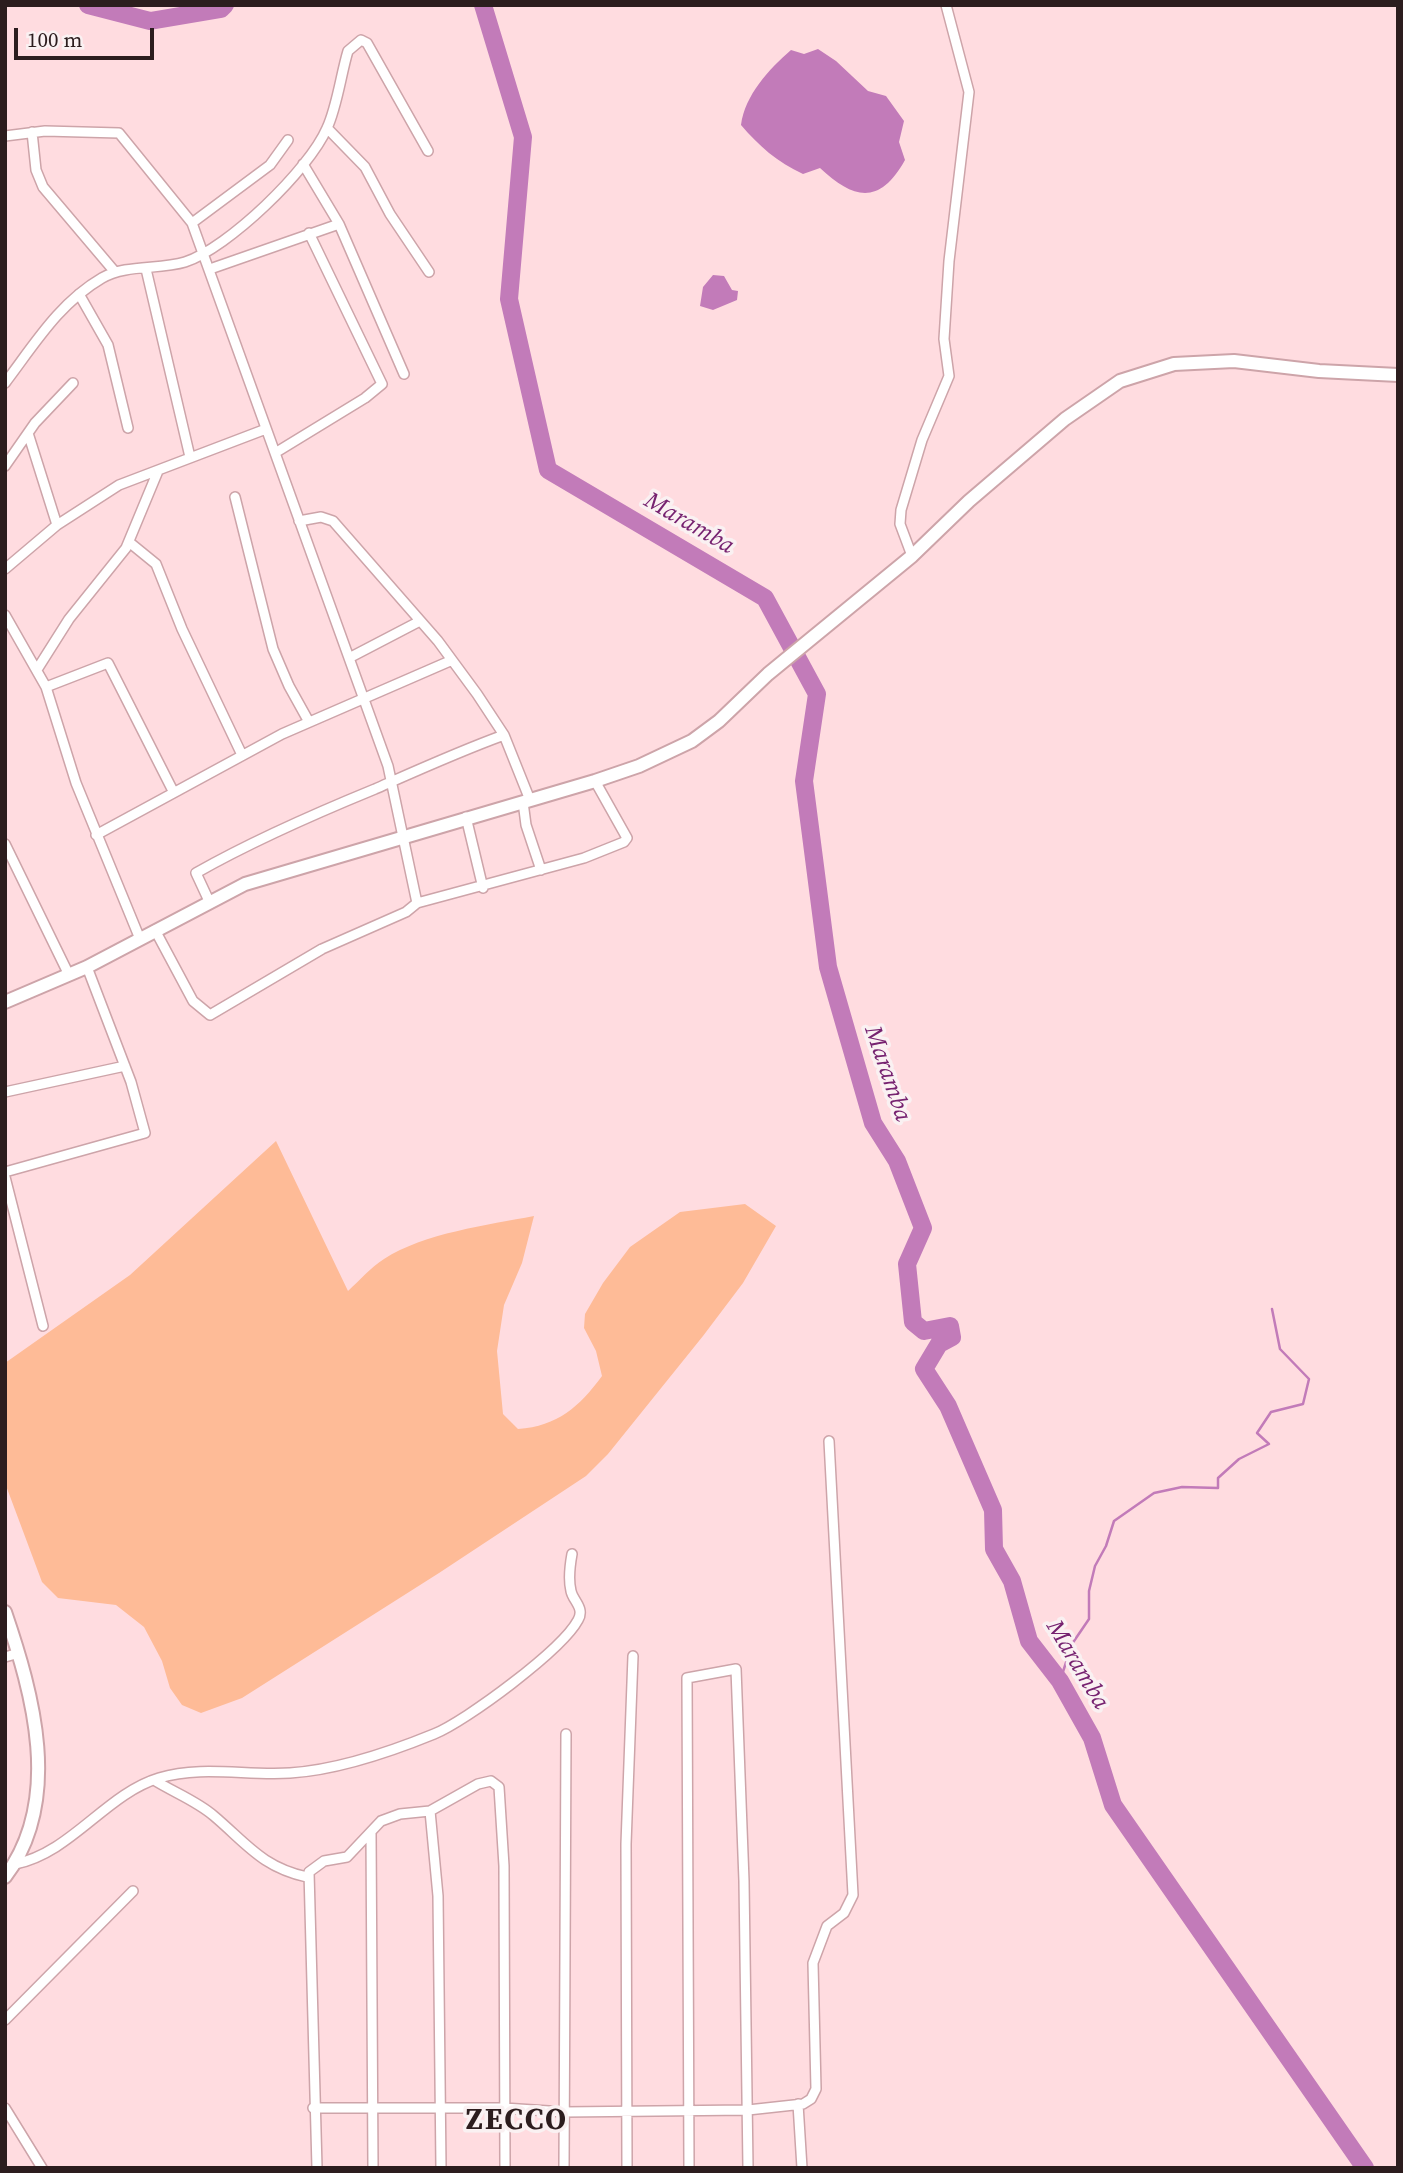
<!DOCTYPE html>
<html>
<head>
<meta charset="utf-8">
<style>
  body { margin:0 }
  #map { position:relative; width:1403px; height:2173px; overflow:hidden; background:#ffdce0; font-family:"Source Serif 4",serif }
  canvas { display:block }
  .frame { position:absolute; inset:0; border:7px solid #2c1d1e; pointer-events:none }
  .scale { position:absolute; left:14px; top:28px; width:140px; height:32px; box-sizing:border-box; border:4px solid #2c1d1e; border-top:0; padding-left:9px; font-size:21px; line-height:24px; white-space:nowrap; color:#2c1d1e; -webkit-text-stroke:5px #faf1f2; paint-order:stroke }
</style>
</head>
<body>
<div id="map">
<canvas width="1403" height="2173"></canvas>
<div class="frame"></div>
<div class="scale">100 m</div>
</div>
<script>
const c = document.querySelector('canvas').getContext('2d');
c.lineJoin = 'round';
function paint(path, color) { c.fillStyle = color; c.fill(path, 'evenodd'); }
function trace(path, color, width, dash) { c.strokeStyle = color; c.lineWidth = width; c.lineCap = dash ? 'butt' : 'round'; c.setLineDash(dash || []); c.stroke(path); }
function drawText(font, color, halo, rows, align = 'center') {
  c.font = font + ' "Source Serif 4",serif'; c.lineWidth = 7; c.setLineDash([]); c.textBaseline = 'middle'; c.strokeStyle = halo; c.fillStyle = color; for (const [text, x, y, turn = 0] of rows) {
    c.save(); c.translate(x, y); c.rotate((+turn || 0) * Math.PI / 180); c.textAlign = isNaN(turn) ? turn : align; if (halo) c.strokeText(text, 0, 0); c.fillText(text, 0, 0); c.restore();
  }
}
const green = new Path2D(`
  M276,1141L348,1291C360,1280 370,1268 384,1259C424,1233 488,1225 534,1216L522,1263L504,1305L497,1351L503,1414L518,1429C558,1426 579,1407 602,1376L596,1351L584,1328L585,1314L603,1283L630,1247L680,1212L745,1204L776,1226L743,1283L703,1336L608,1454L586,1476L439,1573L242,1698L201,1713L182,1705L170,1688L162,1661L144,1627L116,1605L58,1598L42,1582L5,1483V1363L130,1275Z`);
const water = new Path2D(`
  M818,49L836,61L868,91L886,96L904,121L899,142L905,160C880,205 854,200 820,168L803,174C777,162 759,146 741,125C745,95 769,69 791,50L804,54Z
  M713,275L724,276L732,290L738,291L737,300L713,310L700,306L703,287Z`);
const stream = new Path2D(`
  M1060,1681L1072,1644L1089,1619V1591L1095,1566L1106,1546L1114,1521L1154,1493L1182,1487L1218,1488V1478L1239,1459L1269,1444L1257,1433L1271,1412L1303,1404L1309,1379L1280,1349L1272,1309`);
const river = new Path2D(`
  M88,5L150,21L221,9L225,5
  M483,5L523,137L509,299L548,470L765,598L817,694L804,781L828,967L873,1123L897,1161L923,1228L907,1264L913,1322L924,1331L950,1326L952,1337L939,1344L924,1369L948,1406L993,1510L994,1549L1012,1581L1029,1641L1060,1681L1092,1738L1113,1805L1365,2168`);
const street = new Path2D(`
  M327,128L365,167L390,214L429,272
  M32,132L36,170L43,187L115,272
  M5,136L45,131L119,133L192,223
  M303,164L339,224L404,374
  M146,269L190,457
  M210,269L339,224
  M79,294L108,345L128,428
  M5,383C34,345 59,303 102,278C126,264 159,270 185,262C228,248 309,170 327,128C337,107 341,74 348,51L361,40L367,43L428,151
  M28,433L57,525
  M275,453L365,398L382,384L309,233
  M5,466L35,423L73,383
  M235,497L273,649L289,686L309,722
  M299,521L321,517L333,521L438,641L477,694L504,735L530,800
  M129,542L156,564L182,629L242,755
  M912,556L900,524L901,510L922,440L949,376L944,339L949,261L969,92L946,5
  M5,569L57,525L119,485L266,429
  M5,615L46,687L76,783L140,939
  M349,658L420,621
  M38,668L69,619L126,548L158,471
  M46,687L108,663L173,791
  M523,802L526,825L541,870
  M466,817L483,888
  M96,835L282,734L450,661
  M5,844L69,975
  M209,901L196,873C254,840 314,814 375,789C418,770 460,751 504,735
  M417,903L584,858L624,842L627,838L595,781
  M155,930L193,1001L210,1015L322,949L406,912L417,903L388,766L192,223L270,165L288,140
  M5,1092L125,1066
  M5,1172L145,1133L131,1082L87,967
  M5,1177L43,1326
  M5,1657L19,1653
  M154,1780C173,1792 197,1801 214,1816C247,1844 262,1867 307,1877
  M430,1811L438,1896L441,2168
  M371,1832L373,2168
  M15,1864C71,1853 106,1794 159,1778C202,1765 246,1776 290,1773C337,1770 390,1752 434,1734C466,1721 562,1650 578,1620C585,1608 573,1601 571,1591C568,1579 570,1565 572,1554
  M5,2020L133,1891
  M798,2104L802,2168
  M5,2108L42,2168
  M313,2108H504L564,2112L748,2110L803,2104L811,2099L816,2089L813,1963L827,1926L844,1913L853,1895L829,1441
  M317,2168L309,1872L324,1861L347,1857L381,1821L400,1814L430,1811L478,1784L491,1781L499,1787L504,1866L505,2168
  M564,2168L566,1734
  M627,2168L626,1844L633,1656
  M689,2168L687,1678L736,1669L744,1881L748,2168`);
const secondary = new Path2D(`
  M5,1002L87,967L245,884L595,781L639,766L692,741L719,721L768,674L912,556L969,501L1065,419L1120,381L1174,364L1234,361L1319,371L1398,375
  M5,1612C33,1694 63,1800 5,1877`);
const waterNames = [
  ["Maramba",689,524,30],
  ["Maramba",887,1074,71],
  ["Maramba",1077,1665,59]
];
const districtNames = [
  ["ZECCO",517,2121]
];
paint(green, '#febb97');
paint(water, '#c27bb9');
trace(stream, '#c27bb9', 2.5);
trace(river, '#c27bb9', 18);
trace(street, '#cda4a9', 12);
trace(secondary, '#cda4a9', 16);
trace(street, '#fff', 9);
trace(secondary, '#fff', 12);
drawText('italic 24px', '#762270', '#faf1f2', waterNames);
c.letterSpacing = '2px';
drawText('bold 30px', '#2c1d1e', '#faf1f2', districtNames);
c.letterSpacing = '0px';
</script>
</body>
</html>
